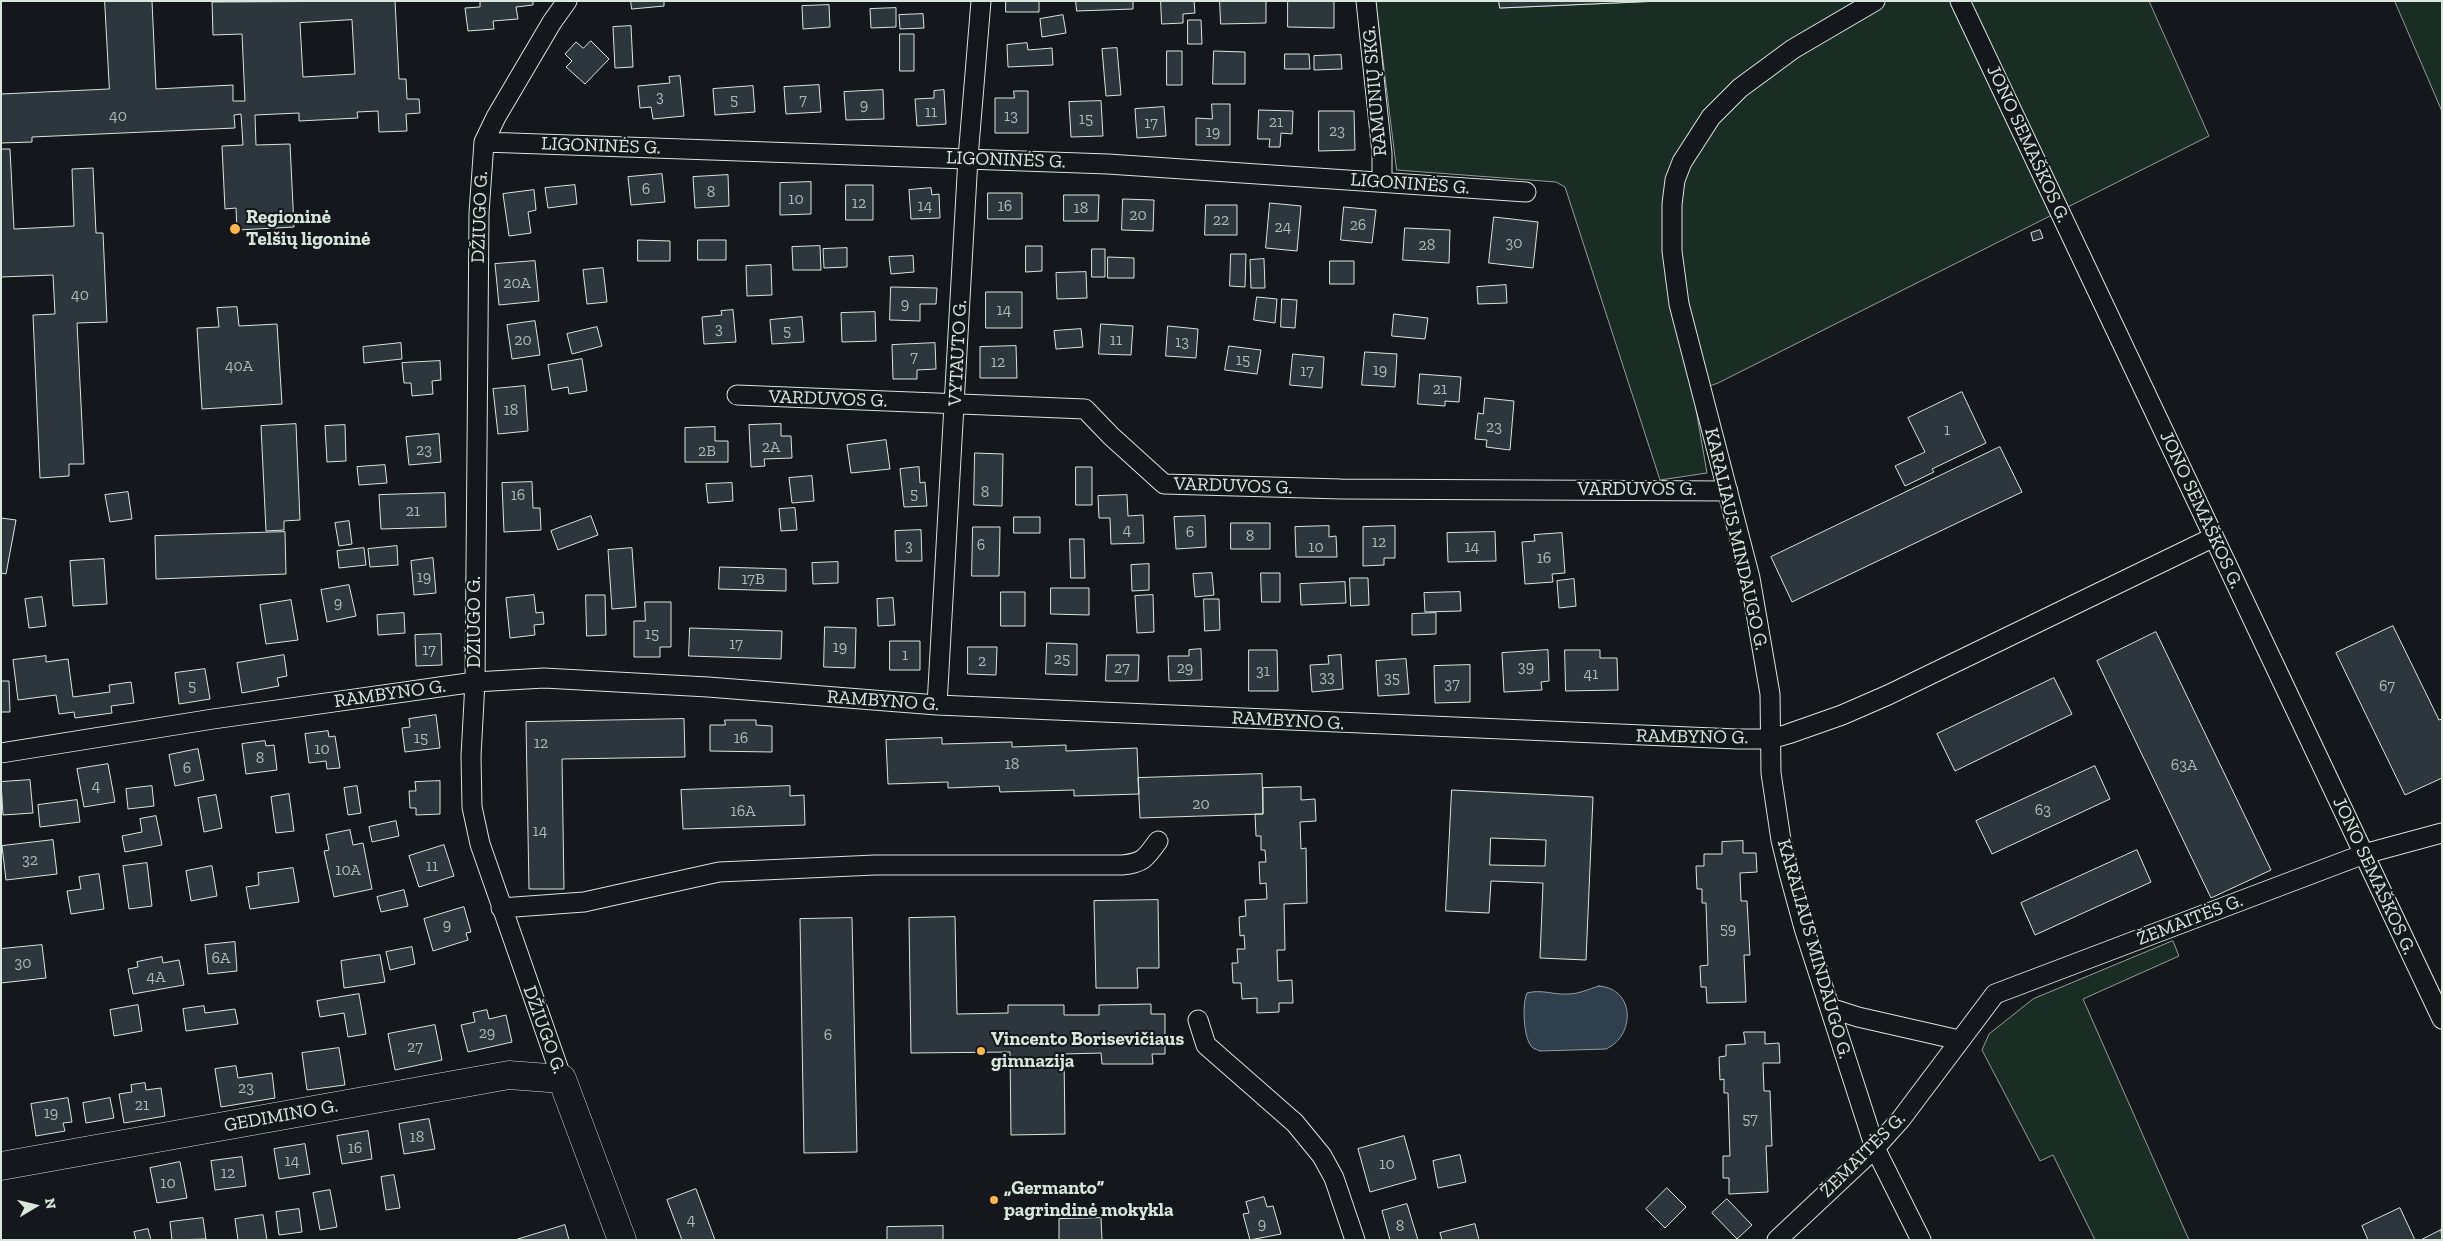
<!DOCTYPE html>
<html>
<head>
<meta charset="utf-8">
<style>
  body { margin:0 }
  #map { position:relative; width:2443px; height:1241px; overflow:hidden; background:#14181c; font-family:"Zilla Slab",serif }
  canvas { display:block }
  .frame { position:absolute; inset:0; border:2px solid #d8e6dc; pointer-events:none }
  .north { position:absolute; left:10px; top:1181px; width:50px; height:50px; -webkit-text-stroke:4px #14181c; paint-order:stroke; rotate:81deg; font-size:14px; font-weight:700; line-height:20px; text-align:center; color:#d8e6dc }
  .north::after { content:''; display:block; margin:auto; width:18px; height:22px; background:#d8e6dc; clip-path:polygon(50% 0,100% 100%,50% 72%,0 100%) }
</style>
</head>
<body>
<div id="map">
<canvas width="2443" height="1241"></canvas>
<div class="frame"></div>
<div class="north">N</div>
</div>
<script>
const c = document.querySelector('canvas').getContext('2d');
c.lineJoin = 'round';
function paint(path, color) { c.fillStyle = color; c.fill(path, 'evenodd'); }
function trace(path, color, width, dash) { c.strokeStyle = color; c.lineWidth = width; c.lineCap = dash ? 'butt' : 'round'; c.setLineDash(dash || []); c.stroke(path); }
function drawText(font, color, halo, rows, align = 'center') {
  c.font = font + ' "Zilla Slab",serif'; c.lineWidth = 4; c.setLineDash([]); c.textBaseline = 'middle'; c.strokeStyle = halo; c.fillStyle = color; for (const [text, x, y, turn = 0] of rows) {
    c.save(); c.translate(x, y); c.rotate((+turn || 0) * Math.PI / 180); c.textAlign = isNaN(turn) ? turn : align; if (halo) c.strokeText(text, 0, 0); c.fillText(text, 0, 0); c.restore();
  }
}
const green = new Path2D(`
  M1376,1H1499L1500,8L1660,1H2149L2209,136L1718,383L1693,392L1707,473L1660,480L1565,187L1556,182L1397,170Z
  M2395,1H2442V111Z
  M2173,941L2179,956L2083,999L2189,1240H2095L2053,1155L2040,1161L1982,1050L1989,1034L2033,999Z`);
const water = new Path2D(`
  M1599,986C1636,989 1635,1036 1606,1049L1540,1051C1538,1050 1535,1049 1533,1048C1523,1040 1522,1003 1527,993C1542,989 1553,995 1568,994C1579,994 1589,989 1599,986Z`);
const building = new Path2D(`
  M105,1H152L156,89L233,85V101H245L242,34L213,35L212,2L395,1L399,79H406L407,99H419L420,113L406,114L407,131L379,132L378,111L357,112L358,118L299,121V113L255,115L256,145L290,144L294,227L237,230L236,208L225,209L222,146L243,145L241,114L234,115L235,128L32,137V142L1,143V94L109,89ZM352,20L355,74L303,77L300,23Z
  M474,1H533V5L516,7L518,19L493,21L494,29L468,31L465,8L480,7V2Z
  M631,1H664V6L632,9Z
  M1006,1H1039V12H1006Z
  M1076,1H1133V9L1077,11Z
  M1161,1H1194L1195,13L1183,14V23L1162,24Z
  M1220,1H1266V23L1221,24Z
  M1288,1H1334V28L1288,27Z
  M1499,1H1660L1500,8Z
  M829,5L830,27L803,29L802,6Z
  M896,8V27L871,28L870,9Z
  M923,14L924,28L900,29L899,15Z
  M1063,15L1066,33L1042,37L1040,19Z
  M1188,20H1201L1202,44H1188Z
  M631,26L633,67L615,68L613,27Z
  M900,34H914V71H900Z
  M591,41L609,59L585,84L566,67L572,61L565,54L576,42L583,48Z
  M1027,43L1028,50L1052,48L1053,65L1008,67L1007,45Z
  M1117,48L1121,95L1106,96L1102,49Z
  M1167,51H1182V85H1167Z
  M1214,51L1245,52V84H1213Z
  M1285,54H1309L1310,69H1285Z
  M1341,55L1342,69L1314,70V56Z
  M680,76L684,116L653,119L651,107L640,108L638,86L670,83L669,77Z
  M819,85L821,112L786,114L784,87Z
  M753,86L755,112L715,115L713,89Z
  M883,90L884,119L846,120L844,92Z
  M944,90L946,124L917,126L915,99L934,98V91Z
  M1014,91H1028V133H995V98H1014Z
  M1101,101L1103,136L1071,137L1069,102Z
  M1212,104H1230V145H1196V118L1212,119Z
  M1164,107L1166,136L1137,138L1135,109Z
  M1259,110L1293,111L1292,134L1281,133L1280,147H1269L1270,139H1258Z
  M1319,111H1354L1355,150L1319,151Z
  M1,149H10L14,229L74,226L72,169L93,168L96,233H103L107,322L77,323L84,464H69V476L40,478L33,315L55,314L53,275L1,277Z
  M662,174L665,202L631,205L628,177Z
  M728,175L729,206L695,208L693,177Z
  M811,182V214L780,215V183Z
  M575,185L577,204L548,208L545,188Z
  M846,185H873V220H846Z
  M931,188L932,195L939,194L940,218L911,219L909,190Z
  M534,190L536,210L528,212L531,233L509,236L503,194Z
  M988,193H1022V219H988Z
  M1064,195H1099L1098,221H1064Z
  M1123,199L1154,200L1153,231L1122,230Z
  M1270,203L1301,206L1297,251L1266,248Z
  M1206,205H1237V235H1205Z
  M1344,207L1376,210L1372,243L1341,240Z
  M1494,217L1538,222L1533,268L1489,263Z
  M1405,228L1450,230L1449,263L1403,260Z
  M2040,230L2043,238L2033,241L2031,233Z
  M638,240L670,241V261H638Z
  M698,240H726V260H698Z
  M820,246L821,270H793L792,247Z
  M1026,246H1042V271L1026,272Z
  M847,248V267L824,268L823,249Z
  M1092,249H1105V277H1092Z
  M1231,254H1246L1245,287L1230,286Z
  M913,256L914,272L891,274L889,257Z
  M1108,257L1134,258V278H1108Z
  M1264,259L1265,288H1251L1250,260Z
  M535,261L539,301L499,305L495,264Z
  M1330,261H1354V284H1330Z
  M771,265L772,295L747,296L746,266Z
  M603,268L607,302L587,304L583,270Z
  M1086,272L1087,298L1057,299L1056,273Z
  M1506,285L1507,303L1478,304L1477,287Z
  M891,287L937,288L936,304H920V321L890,320Z
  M986,292H1022V328H986Z
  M1257,297L1277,299L1275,323L1254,320Z
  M1282,299L1297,300L1295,328L1281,327Z
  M237,307L239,326L277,324L282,404L202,409L197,328L219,327L217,308Z
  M733,310L736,342L704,344L702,317L722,315L721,311Z
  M875,312L876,341L842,342L841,313Z
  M1394,314L1428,318L1425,339L1392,336Z
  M802,317L804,342L772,344L770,320Z
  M535,321L540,355L512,359L507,325Z
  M1101,324L1133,326L1131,355L1099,354Z
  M1168,326L1198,329L1196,358L1166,356Z
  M597,327L602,346L572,354L567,334Z
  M1081,329L1083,347L1056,349L1054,331Z
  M401,343L402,359L364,363L363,347Z
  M935,343L936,369L917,370V379H893L892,345Z
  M1016,346L1017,378H980V347Z
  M1229,346L1261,350L1257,374L1225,370Z
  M1365,352L1397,354L1395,387L1362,385Z
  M1293,354L1324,357L1322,388L1290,385Z
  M582,359L587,391L569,394L568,387L552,390L548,365Z
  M440,361L441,380L432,381L433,394L412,396L411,383H404L402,363Z
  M1420,374L1461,377L1459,402L1445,401V406L1418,404Z
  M525,386L528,431L498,434L493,389Z
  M1962,392L1986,443L1932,469L1934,472L1905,486L1895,466L1925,452L1908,418Z
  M1485,398L1514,401L1510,450L1486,447L1487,440L1475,439L1478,413L1483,414Z
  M296,424L300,520L284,521V530L266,531L261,426Z
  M781,424V436H791L792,458L764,459L765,466L751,467L749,425Z
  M345,425L346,461L327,462L325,426Z
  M715,427V441H728V462H685V428Z
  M439,434L441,462L409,465L406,437Z
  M886,440L890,469L851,473L847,445Z
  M2000,447L2022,492L1792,602L1771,557Z
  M975,453L1003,454L1002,506L974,505Z
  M385,465L387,483L359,485L357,467Z
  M919,467L920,483L925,482L927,506L904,507L900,469Z
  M1076,467H1092V505H1076Z
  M812,476L814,501L792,503L789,478Z
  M532,482L533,508H540L541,530L504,532L502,483Z
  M732,483L733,501L708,503L706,484Z
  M128,492L132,519L110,522L105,495Z
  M445,493L446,527L381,529L379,495Z
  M1127,495L1128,516L1143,515L1144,543L1111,544L1110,518H1099L1098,496Z
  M795,508L797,530L781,531L779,509Z
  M591,516L598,535L558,550L551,531Z
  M1205,516L1206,547L1176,549L1174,517Z
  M1014,517H1040V533H1014Z
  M1,518L16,520L6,574L1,573Z
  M349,521L352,544L339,546L335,523Z
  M1231,523H1270V549H1231Z
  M1329,526V537L1336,536L1337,557H1296L1295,527Z
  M1395,526V558H1384V565L1363,566V527Z
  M973,527H1000L999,576H972Z
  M921,530L922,561H896L895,531Z
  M285,532L286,574L156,579L155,536Z
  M1495,532L1496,561L1448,562L1447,533Z
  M1562,533L1565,573L1552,574L1553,582L1525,584L1522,542L1535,541L1534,535Z
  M1070,539H1084L1085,578H1071Z
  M397,546L398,565L370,567L368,549Z
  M364,548L366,565L339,568L337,551Z
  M632,548L636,607L612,609L608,550Z
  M433,558L436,593L414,595L411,561Z
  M104,559L107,604L73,606L70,561Z
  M838,562V583L813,584L812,563Z
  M1149,564V590L1132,591L1131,565Z
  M720,567L786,569V591L719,589Z
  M1212,573L1214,595L1195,597L1193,574Z
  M1261,573H1280V602H1262Z
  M1350,578H1368L1369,605L1351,606Z
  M1574,579L1576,606L1559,608L1557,581Z
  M1345,582L1346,603L1301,605L1300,584Z
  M349,585L356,616L327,622L321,590Z
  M1051,588H1089V615L1051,614Z
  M1001,592H1025V626H1001Z
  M1460,592L1461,611L1425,612L1424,593Z
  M534,595L536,613L543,612L544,624L534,625L535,635L510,638L506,598Z
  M586,595H605L606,635L587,636Z
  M1153,595L1154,632L1137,633L1135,596Z
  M42,597L46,626L29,628L25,599Z
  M893,598L895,625L878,626L877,599Z
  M1204,599H1219L1220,630L1205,631Z
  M291,600L298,640L266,644L260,605Z
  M645,602H671V647H660V657H634V621H645Z
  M404,613L405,633L378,635L377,615Z
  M1436,613V634L1412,635V614Z
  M2393,626L2439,720L2442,719V778L2405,795L2336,653Z
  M825,627L856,628L855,668L824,667Z
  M690,628L782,631L781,659L689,656Z
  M2156,632L2271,870L2211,898L2097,661Z
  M441,634L442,665L416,666L415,635Z
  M890,641H920V670H890Z
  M1047,643L1077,644V675L1046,674Z
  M968,647H997L996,675L968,674Z
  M1201,649L1202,680L1169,681L1168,656H1189V650Z
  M1249,650H1277L1278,691H1249Z
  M1548,650L1549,681L1541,682L1542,690L1504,692L1502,653Z
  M1565,650H1600V658H1617L1618,690L1566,691Z
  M284,655L287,676L277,678L279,686L242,693L237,663Z
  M1107,655H1139L1138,681H1106Z
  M1341,655L1343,689L1312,692L1310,665L1329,664L1328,656Z
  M46,656V662L68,659L73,697L110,692L109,685L131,682L134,703L111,706L112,713L75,718L74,712L59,714L56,695L18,700L13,660Z
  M1406,659L1409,694L1378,696L1376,661Z
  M1470,665V702L1435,703L1434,666Z
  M205,669L210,699L179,704L175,673Z
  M2054,678L2072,714L1955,771L1937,734Z
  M1,681H9L10,712H1Z
  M436,715L440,748L405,752L402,728L410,727L409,719Z
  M684,719L685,757L562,759L564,889H529L526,722Z
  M725,720H756V725L772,726V752L710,751V725H725Z
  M328,731L329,737L335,736L340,768L327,769L326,761L309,763L305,734Z
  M942,738V744L1012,742V747L1066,745V751L1137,748L1139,794L1074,796V790L1000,792L999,786L948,788V782L888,784L886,740Z
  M265,741L266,746L274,745L277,770L246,774L242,744Z
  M198,749L204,780L175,786L169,755Z
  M108,764L115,802L84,807L77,769Z
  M2095,766L2110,799L1992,854L1976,821Z
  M1262,774L1263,814L1140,818L1138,778Z
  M30,780L33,813L3,815L1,782Z
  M440,781V814L416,815V808H410L409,791H416L415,782Z
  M152,786L154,806L128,809L126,789Z
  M357,786L361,813L348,815L344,788Z
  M790,786V796L804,795L805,825L683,829L681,790Z
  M1301,787V800L1315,799L1316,821L1300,822L1301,849L1306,848L1307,903L1284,904L1285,950H1277L1278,981L1292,980L1293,1003H1279V1012L1257,1013V998L1242,999L1241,983H1233L1232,963H1238L1237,949H1245L1244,935L1240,936L1239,917L1246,916L1245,900L1267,899L1266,883L1260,884L1259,862H1266L1265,850H1261V836H1256L1255,814H1263V788Z
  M1452,790L1593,797L1586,960L1540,958L1543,883L1491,881L1489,913L1446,911ZM1491,838L1546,840L1545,866L1490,865Z
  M289,794L294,831L276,833L271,797Z
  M216,795L222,828L204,832L198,798Z
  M77,800L80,822L40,827L38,805Z
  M156,816L162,845L125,852L122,836L142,832L140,819Z
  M396,821L399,836L372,842L369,827Z
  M350,830L353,845L363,843L372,889L334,897L324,851L329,850L326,835Z
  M53,840L57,874L6,880L2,846Z
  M1743,841V853H1756L1757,872L1740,873L1741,901H1747L1750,955H1744L1746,1002L1707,1003L1706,987H1701L1700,966L1708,965L1706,903H1702V889H1697L1696,866H1704V854H1722V842Z
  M444,845L454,876L419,887L409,856Z
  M2137,850L2151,882L2035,935L2021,903Z
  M147,863L152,906L129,909L123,866Z
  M212,866L217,896L191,901L186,871Z
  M293,868L299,902L250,909L246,887L259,885L258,873Z
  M99,874L104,909L71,914L67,891L81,889L79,877Z
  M404,890L408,906L381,912L377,897Z
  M1158,900L1159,968H1137L1138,988H1096L1094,901Z
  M464,907L471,932L466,933L468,940L433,951L424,919Z
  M955,917L957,1014L1008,1013V1005H1064V1015H1099V1005L1151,1004V1014H1165V1054H1152L1153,1064H1102L1101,1053L1064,1054L1065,1134L1011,1135L1010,1052L911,1053L909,918Z
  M852,918L857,1152L804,1153L800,919Z
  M235,942L237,971L208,974L205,945Z
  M42,945L46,978L1,983V949Z
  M412,947L415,964L390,970L386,952Z
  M380,955L385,982L344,988L341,961Z
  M162,957L163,963L179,960L184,985L133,994L128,969L138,967L137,962Z
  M359,994L366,1034L348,1037L344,1013L320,1017L317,1001Z
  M138,1005L142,1031L114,1036L110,1010Z
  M204,1006L205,1013L235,1009L238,1024L186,1031L183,1009Z
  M487,1010L489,1019L506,1015L512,1042L468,1052L461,1025L475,1022L473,1013Z
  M435,1025L442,1060L395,1070L388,1034Z
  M1744,1032H1765V1044L1779,1043L1780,1063H1763L1764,1091H1770L1772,1146H1766L1768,1192L1729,1194V1178H1723V1156H1730L1728,1093H1724V1079L1720,1080L1719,1057L1726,1056V1045L1745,1044Z
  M339,1048L345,1085L307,1090L302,1053Z
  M236,1066L238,1078L272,1073L275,1098L221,1107L215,1069Z
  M145,1083L146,1090L161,1088L165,1116L124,1123L119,1094L132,1092L131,1085Z
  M68,1098L72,1122L63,1123L65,1131L36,1136L31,1104Z
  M110,1098L114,1118L86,1123L83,1103Z
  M429,1119L435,1149L404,1154L399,1124Z
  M368,1131L372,1159L342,1164L337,1136Z
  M1404,1136L1416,1179L1370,1192L1358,1149Z
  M305,1144L310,1174L279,1179L274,1149Z
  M1460,1155L1466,1182L1438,1188L1433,1161Z
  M242,1157L246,1186L215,1190L211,1161Z
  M180,1162L187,1198L157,1203L150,1168Z
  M394,1175L400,1208L386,1210L381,1177Z
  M1667,1188L1686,1207L1665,1228L1646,1209Z
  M696,1189L715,1240H682L667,1200Z
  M330,1190L337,1227L320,1230L313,1193Z
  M1264,1197L1267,1207L1273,1206L1281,1234L1250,1240L1243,1214L1249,1213L1246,1202Z
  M1727,1199L1752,1225L1737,1239L1712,1213Z
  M1407,1204L1418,1240H1390L1382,1211Z
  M2400,1208L2415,1240H2368L2362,1226Z
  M299,1209L302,1232L279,1235L276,1212Z
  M263,1215L267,1240H238L235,1219Z
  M203,1218L206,1239L172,1240L170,1222Z
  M1101,1218L1102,1240H1059V1219Z
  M1475,1224L1479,1240H1442L1440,1233Z
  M565,1225L569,1240H515Z
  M943,1226V1240H887V1227Z
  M148,1229L151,1240H136L134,1232Z
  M2441,1230L2442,1240H2421Z`);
const minor = new Path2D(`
  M1366,1L1382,153V182
  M1875,1L1793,49L1740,88L1711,117L1682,162L1675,180L1672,204V251L1679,304L1750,578L1770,694L1771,773L1781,840L1789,873L1804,928L1875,1148L1921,1240
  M1960,1L2442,1019
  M484,142L1108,164L1526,192
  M737,395L1085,409L1111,436L1164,484L1341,489L1728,491
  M937,705L968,158L981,1
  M1,753L213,719L475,682L544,678L708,687L937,705L1737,739H1771L1788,734L1842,715L1888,695L2214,537
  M501,908L584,902L719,872L875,865H1122C1143,863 1146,858 1158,841
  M1830,1008L1858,1017L1959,1040
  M1198,1020L1206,1045L1295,1123L1322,1156L1334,1178L1355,1240
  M562,1079L480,844L472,807L471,756L475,682L479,213L484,142L496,117L552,22L567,1
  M1777,1240L1875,1148L1901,1119L1995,994L2364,854L2442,833`);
const primary = new Path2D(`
  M1,1166L509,1075L562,1079L622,1240`);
const markers = [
  [235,229,6,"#ffb74d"],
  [981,1051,5,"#ffb74d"],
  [994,1200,5,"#ffb74d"]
];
const numberNames = [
  ["3",660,97],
  ["5",734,100],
  ["7",803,100],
  ["9",864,105],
  ["11",931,112],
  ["40",118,116],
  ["13",1011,116],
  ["15",1086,119],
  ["21",1276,122],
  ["17",1151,123],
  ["23",1337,131],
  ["19",1213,132],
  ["6",646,189],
  ["8",711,192],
  ["10",796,199],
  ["12",859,203],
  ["14",925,206],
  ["16",1005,206],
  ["18",1081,208],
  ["20",1138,215],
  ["22",1221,220],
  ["26",1358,225],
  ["24",1283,227],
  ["30",1514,243],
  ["28",1427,245],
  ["20A",517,283],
  ["40",80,295],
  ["9",905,304],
  ["14",1004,310],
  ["3",719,329],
  ["5",787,331],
  ["20",523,340],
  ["11",1116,340],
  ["13",1182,342],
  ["7",914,357],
  ["15",1243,360],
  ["12",998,362],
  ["40A",239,366],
  ["19",1380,370],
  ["17",1307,371],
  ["21",1440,389],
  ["18",511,410],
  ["23",1494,427],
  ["1",1947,430],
  ["2A",771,447],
  ["23",424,450],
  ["2B",707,451],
  ["8",985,492],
  ["5",914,494],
  ["16",518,495],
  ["21",413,511],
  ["4",1127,530],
  ["6",1190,532],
  ["8",1250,536],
  ["12",1379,542],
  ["6",981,545],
  ["3",909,546],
  ["10",1316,547],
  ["14",1472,547],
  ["16",1544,558],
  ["19",424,577],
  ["17B",753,579],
  ["9",338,603],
  ["15",652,634],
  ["17",736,644],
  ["19",840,647],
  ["17",429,650],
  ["1",905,655],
  ["25",1062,659],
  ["2",982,661],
  ["39",1526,667],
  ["27",1122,668],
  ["29",1185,668],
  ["31",1263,671],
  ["41",1591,674],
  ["33",1327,677],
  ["35",1392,678],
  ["37",1452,684],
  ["5",192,686],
  ["67",2387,686],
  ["15",421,738],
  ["16",741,738],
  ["12",541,743],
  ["10",322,749],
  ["8",260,758],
  ["18",1012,764],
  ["63A",2184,765],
  ["6",187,768],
  ["4",96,786],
  ["20",1201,804],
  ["63",2043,810],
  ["16A",743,811],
  ["14",540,831],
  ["32",30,860],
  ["11",432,866],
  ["10A",348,870],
  ["9",447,925],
  ["59",1728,929],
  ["6A",221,958],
  ["30",23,963],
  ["4A",156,977],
  ["29",487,1033],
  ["6",828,1035],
  ["27",415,1047],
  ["23",246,1088],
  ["21",142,1105],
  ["19",51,1113],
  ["57",1750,1119],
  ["18",417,1137],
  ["16",355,1148],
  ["14",292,1161],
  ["10",1387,1164],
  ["12",228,1173],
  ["10",168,1183],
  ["4",691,1220],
  ["9",1262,1224],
  ["8",1400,1226]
];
const streetNames = [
  ["RAMUNIŲ SKG.",1375,91,-95],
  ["JONO SEMAŠKOS G.",2028,144,65],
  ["LIGONINĖS G.",601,146,2],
  ["LIGONINĖS G.",1006,160,2],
  ["LIGONINĖS G.",1410,184,4],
  ["DŽIUGO G.",480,217,-88],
  ["VYTAUTO G.",958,353,-87],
  ["VARDUVOS G.",828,399,2],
  ["VARDUVOS G.",1233,486,2],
  ["VARDUVOS G.",1637,490],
  ["JONO SEMAŠKOS G.",2201,510,65],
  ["KARALIAUS MINDAUGO G.",1736,539,77],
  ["DŽIUGO G.",475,622,-90],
  ["RAMBYNO G.",390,694,-8],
  ["RAMBYNO G.",883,701,4],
  ["RAMBYNO G.",1288,721,3],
  ["RAMBYNO G.",1692,737,1],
  ["JONO SEMAŠKOS G.",2374,876,65],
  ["ŽEMAITĖS G.",2190,920,-21],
  ["KARALIAUS MINDAUGO G.",1814,949,74],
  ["DŽIUGO G.",544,1030,70],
  ["GEDIMINO G.",281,1116,-10],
  ["ŽEMAITĖS G.",1863,1155,-45]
];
const poiNames = [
  ["Regioninė",246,218],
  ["Telšių ligoninė",246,240],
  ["Vincento Borisevičiaus",991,1040],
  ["gimnazija",991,1062],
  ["„Germanto“",1004,1189],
  ["pagrindinė mokykla",1004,1211]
];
paint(green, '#1a2d24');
trace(green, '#939e99', 1);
paint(water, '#2f3f4d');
trace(water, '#939e99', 1);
paint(building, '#2c363c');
trace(building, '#d8e6dc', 1);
trace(minor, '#d8e6dc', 21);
trace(primary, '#d8e6dc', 29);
trace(minor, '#14181c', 19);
trace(primary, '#14181c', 28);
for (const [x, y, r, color] of markers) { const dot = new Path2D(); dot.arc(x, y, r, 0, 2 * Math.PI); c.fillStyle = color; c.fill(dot); trace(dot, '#14181c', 2); }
drawText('16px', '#adbab4', null, numberNames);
drawText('19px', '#d8e6dc', '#14181c', streetNames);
drawText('bold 19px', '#d8e6dc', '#14181c', poiNames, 'left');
</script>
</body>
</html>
